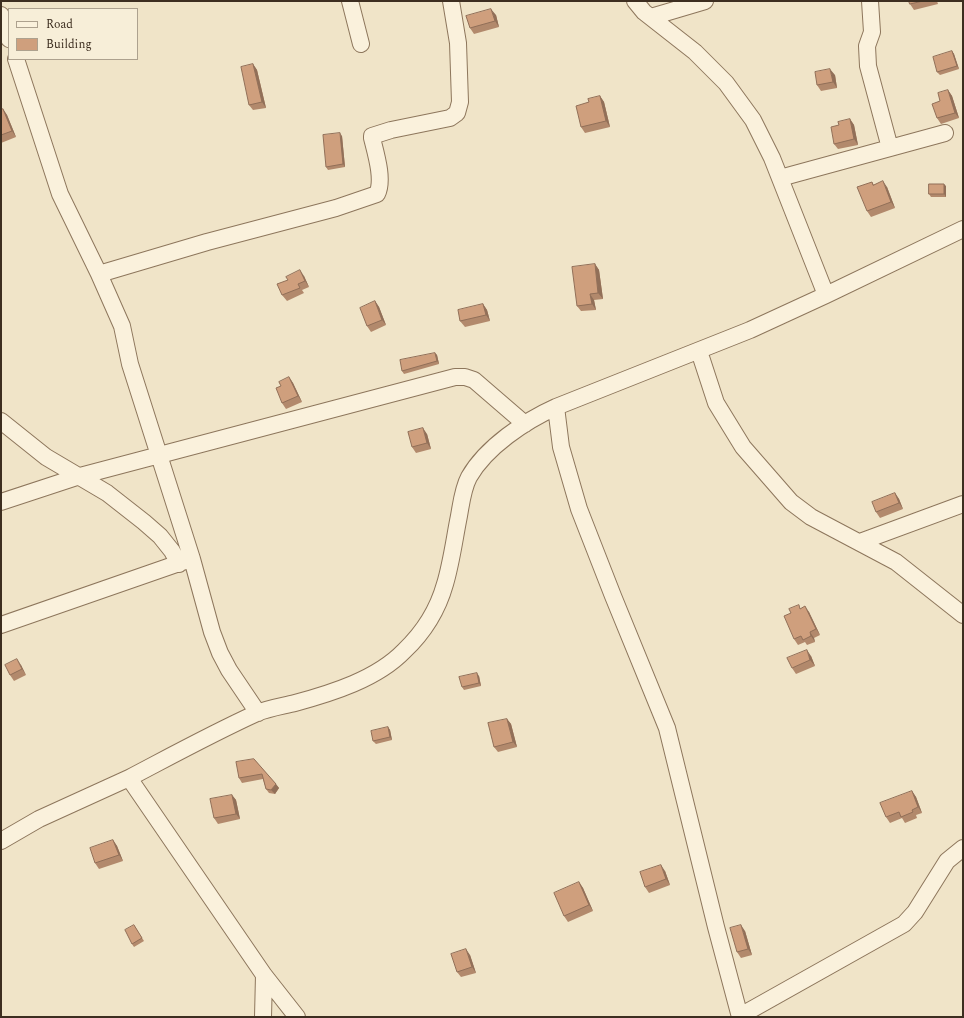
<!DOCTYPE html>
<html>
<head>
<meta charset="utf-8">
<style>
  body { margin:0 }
  #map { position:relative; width:964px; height:1018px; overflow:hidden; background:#f0e4c8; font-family:Spectral,serif }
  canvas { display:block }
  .frame { position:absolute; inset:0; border:2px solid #3d2e20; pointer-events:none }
  .legend { position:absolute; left:8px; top:8px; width:130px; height:52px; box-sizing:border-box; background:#f7eed8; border:1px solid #ada18e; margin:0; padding:5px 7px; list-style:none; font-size:12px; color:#3d2e20 }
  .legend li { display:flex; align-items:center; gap:8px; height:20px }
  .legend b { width:20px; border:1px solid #ada18e }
</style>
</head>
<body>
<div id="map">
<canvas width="964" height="1018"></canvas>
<div class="frame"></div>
<ul class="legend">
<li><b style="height:5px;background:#faf1dc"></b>Road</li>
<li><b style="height:11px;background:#cf9f7d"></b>Building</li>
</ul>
</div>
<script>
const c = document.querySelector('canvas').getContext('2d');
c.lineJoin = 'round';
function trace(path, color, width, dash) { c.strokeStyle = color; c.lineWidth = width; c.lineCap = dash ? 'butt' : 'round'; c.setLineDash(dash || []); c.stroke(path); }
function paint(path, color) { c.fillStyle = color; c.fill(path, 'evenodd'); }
const street = new Path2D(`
  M350,1L361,44
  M635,1L644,12L695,52L726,83L753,120L772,158L826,295
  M870,1L872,32L867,46L868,66L890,148
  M1,15L9,39
  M651,17L705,1
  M16,59L60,194L99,274L122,326L130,364L192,559L212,632L220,653L229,670L258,713
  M780,178L945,133
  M99,274L207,242L336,208L377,194C384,180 376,154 372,138V136L391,130L450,118L457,113L460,102L458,43L451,1
  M699,351L716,403L743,447L791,502L811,517L896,562L963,615
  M556,407L561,447L579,509L613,596L667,728L716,927L740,1017
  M1,421L46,457L107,493L144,522L160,536L172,551L179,564
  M1,502L80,476L455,377H465L474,380L525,424
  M860,542L963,504
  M1,625L188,560
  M1,841L39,819L129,778
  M740,1016L904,924L915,912L947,861L963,848
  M263,1017L264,975
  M297,1017L264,975L129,778C171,756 213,733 257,713C269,708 283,706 295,703C332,693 377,679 404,651C423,633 438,609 445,584C451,564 454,542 458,521C461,507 462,490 469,477C486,447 525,421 556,407L750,330L826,295L963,229`);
const wall = new Path2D(`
  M909,1H937L938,4L914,10L910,4Z
  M496,15L499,27L474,34L470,28Z
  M952,51L954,54L959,69L940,75L937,72Z
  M253,64L257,70L266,108L253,110L249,105Z
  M835,75L837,88L821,91L817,85Z
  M948,90L952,96L959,118L941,124L937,118L940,101Z
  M600,96L604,102L610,127L585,133L581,127L589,102Z
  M3,109L7,115L16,137L1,143V110Z
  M850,119L854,125L858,145L838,149L834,144L839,125Z
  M342,136L345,167L328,170L326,167Z
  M872,182L874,185L887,187L895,208L871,217L867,211Z
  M946,186V197H931L929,194Z
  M595,264L599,270L603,299L594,300L596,310L581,311L577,306Z
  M304,276L309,287L302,290L304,293L287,301L282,295Z
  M375,301L379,307L386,325L371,332L367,326Z
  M483,304L487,310L490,321L465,327L460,321Z
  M435,353L437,355L439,364L404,374L402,371Z
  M289,377L293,383L302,402L286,409L282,403L281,386Z
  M427,434L431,449L416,453L412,447Z
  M895,493L899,499L903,509L880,518L876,512Z
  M801,608L809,612L820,635L814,638L815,642L807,645L805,642L798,645L794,639Z
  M811,656L815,666L796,674L792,668Z
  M21,665L26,675L14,681L10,675Z
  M479,676L481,686L464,690L462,687Z
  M507,719L511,724L517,747L498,752L494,747Z
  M388,727L390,730L392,740L376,744L373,741Z
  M254,759L279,788L275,794L269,793L266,789L263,779L242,783L239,778Z
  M912,791L916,797L922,813L916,815L917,818L905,823L902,818L890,823L886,817Z
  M232,795L236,800L240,819L218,824L214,818Z
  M113,840L117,846L123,861L99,869L95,863Z
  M665,871L670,885L649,893L645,887Z
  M579,882L583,888L593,911L568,922L564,916Z
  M134,925L144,941L134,947L132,944Z
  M745,931L752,955L741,958L737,952Z
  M470,955L476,973L461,977L457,972Z`);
const shadedWall = new Path2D(`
  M491,9L496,15L499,27L495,21Z
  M952,51L954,54L959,69L957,66Z
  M253,64L257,70L266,108L262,102Z
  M830,69L835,75L837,88L833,82Z
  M948,90L952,96L959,118L955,113Z
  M600,96L604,102L610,127L606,121Z
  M3,109L7,115L16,137L12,131Z
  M850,119L854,125L858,145L854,139Z
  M340,133L342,136L345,167L343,164Z
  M883,181L887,187L895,208L891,202Z
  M944,184L946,186V197L944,194Z
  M595,264L599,270L603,299L598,293Z
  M300,270L304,276L309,287L305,281Z
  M590,294L594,300L596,310L592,304Z
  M375,301L379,307L386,325L382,320Z
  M483,304L487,310L490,321L486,315Z
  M435,353L437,355L439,364L437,361Z
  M289,377L293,383L302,402L298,396Z
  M423,428L427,434L431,449L427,443Z
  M895,493L899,499L903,509L899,503Z
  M805,606L809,612L820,635L816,629Z
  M810,632L814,638L815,642L811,636Z
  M807,650L811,656L815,666L810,660Z
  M17,659L21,665L26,675L22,669Z
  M477,673L479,676L481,686L479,683Z
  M507,719L511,724L517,747L513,742Z
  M388,727L390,730L392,740L390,737Z
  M276,784L279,788L275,794L271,790Z
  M912,791L916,797L922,813L918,807Z
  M232,795L236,800L240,819L236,814Z
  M113,840L117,846L123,861L119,855Z
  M661,865L665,871L670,885L666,879Z
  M579,882L583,888L593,911L589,905Z
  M741,925L745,931L752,955L748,949Z
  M466,949L470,955L476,973L472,967Z`);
const building = new Path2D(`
  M909,1H923L910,4Z
  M491,9L495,21L470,28L466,16Z
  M952,51L957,66L937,72L933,57Z
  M253,64L262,102L249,105L241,67Z
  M830,69L833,82L817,85L815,72Z
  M948,90L955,113L937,118L932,104L940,101L938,93Z
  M600,96L606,121L581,127L576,106L589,102L588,99Z
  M3,109L12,131L1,135V110Z
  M850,119L854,139L834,144L831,127L839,125L838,122Z
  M340,133L343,164L326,167L323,135Z
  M883,181L891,202L867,211L857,187L872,182L873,185Z
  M929,184H944V194H929Z
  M595,264L598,293L590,294L592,304L577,306L572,267Z
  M300,270L305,281L298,284L300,288L282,295L277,284L288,280L286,277Z
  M375,301L382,320L367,326L360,308Z
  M483,304L486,315L460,321L458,310Z
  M435,353L437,361L402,371L400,360Z
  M289,377L298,396L282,403L276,388L281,386L279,382Z
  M423,428L427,443L412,447L408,432Z
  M895,493L899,503L876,512L872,502Z
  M799,605L800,609L805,606L816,629L810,632L811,636L803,640L801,636L794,639L784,616L791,613L789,609Z
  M807,650L810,660L792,668L787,658Z
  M17,659L22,669L10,675L5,665Z
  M477,673L479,683L462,687L459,677Z
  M507,719L513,742L494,747L488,723Z
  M388,727L390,737L373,741L371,731Z
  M254,759L276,784L271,790L266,789L262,774L239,778L236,762Z
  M912,791L918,807L912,810L913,812L901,817L899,812L886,817L880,803Z
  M232,795L236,814L214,818L210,799Z
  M113,840L119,855L95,863L90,848Z
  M661,865L666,879L645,887L640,872Z
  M579,882L589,905L564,916L554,893Z
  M134,925L142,938L132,944L125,930Z
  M741,925L748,949L737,952L730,928Z
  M466,949L472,967L457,972L451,954Z`);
trace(street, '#8d765c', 18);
trace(street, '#faf1dc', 16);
paint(wall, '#b2896c');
paint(shadedWall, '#916f58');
paint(building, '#cf9f7d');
trace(building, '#916f58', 1);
</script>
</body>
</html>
